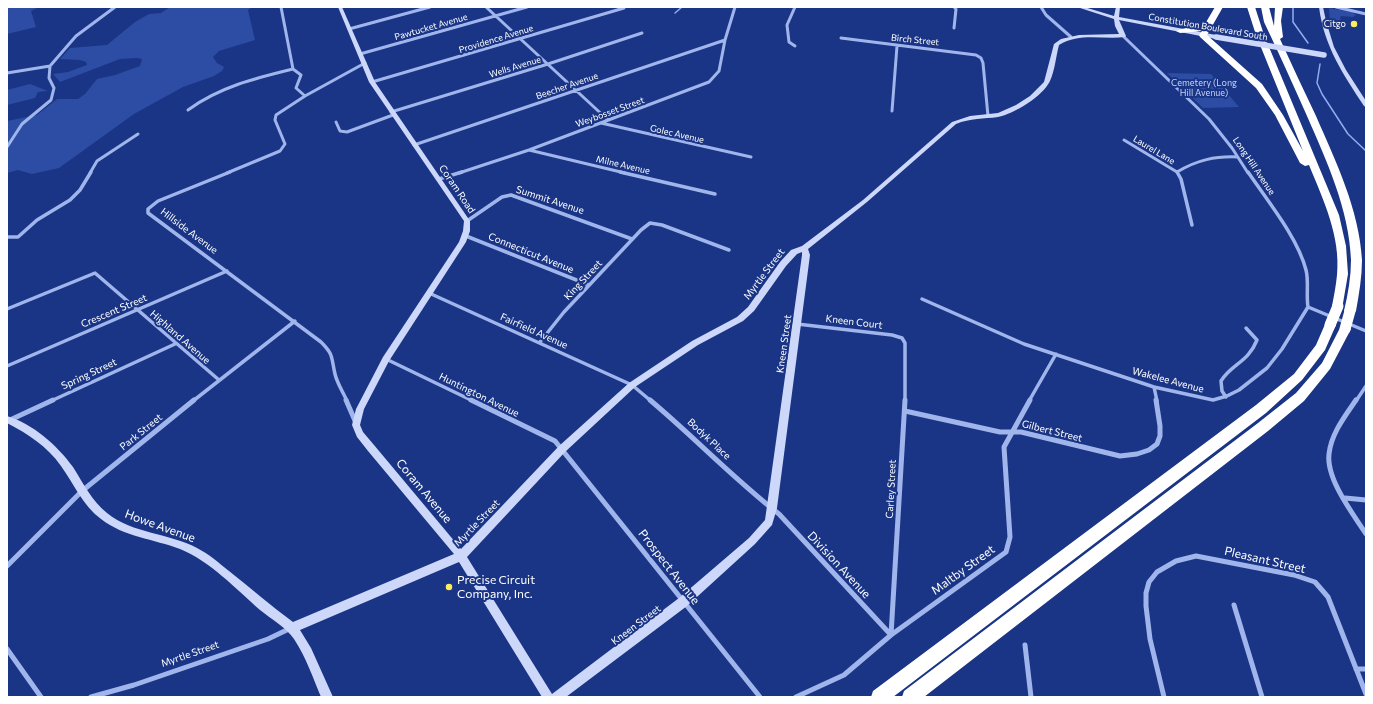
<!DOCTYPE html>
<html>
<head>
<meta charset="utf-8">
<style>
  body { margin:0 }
  #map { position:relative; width:1373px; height:704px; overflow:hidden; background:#1a3585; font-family:Commissioner,sans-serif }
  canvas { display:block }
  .frame { position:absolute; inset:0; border:8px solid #fff; pointer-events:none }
</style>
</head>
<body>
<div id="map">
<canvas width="1373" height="704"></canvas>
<div class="frame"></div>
</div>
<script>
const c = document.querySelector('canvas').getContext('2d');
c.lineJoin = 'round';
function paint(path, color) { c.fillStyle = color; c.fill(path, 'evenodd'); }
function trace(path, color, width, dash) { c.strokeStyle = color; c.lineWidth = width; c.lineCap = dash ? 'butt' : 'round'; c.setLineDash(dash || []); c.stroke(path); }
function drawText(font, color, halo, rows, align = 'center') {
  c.font = font + ' Commissioner,sans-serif'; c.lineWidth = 4; c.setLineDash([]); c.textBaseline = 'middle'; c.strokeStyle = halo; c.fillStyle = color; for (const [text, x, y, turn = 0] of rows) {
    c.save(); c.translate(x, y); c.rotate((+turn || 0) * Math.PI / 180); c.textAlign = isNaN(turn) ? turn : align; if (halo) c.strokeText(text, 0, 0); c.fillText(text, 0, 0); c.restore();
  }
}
const green = new Path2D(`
  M7,7H39L31,11L36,27L7,34Z
  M170,7H252L248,10L255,40L219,51L213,57L217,63L224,67L222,71L214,76L183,87L134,114L59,168L32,174L18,170L7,173V121L37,115L57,99H78L85,94L97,79L115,75L140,66L142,59L137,58L120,59L60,82L53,74L68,72L87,65L86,62L80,60L60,59L70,48L107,45L135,22L149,14L161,13Z
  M1329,8L1352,12L1356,15L1353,17L1341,16L1340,18L1344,28H1338L1330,24Z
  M1167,73L1211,74L1239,107L1203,108Z
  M30,84L48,91L38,92L35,98L7,105V90Z`);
const stream = new Path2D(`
  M1293,7V22L1308,43
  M675,13L682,7
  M1320,64L1317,83L1322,94L1348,134L1366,151`);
const streetFar2 = new Path2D(`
  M281,7L293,69L301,75L296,88L305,96
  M486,7L608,120
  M795,7L787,25L789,42L795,46
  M954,7L956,9L954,28
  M1041,7L1046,15L1071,37
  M1336,7L1366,14
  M349,29L430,7
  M1123,36L1209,119L1232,148L1248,173
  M841,38L976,55L981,58L983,63L988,116
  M360,54L527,7
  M7,73L50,66
  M372,82L624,8
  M188,110C219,87 256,78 293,69
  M892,111L897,46
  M391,112L548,64L642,33
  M336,122L340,131L347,132L393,115
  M601,123L751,157
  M1124,140L1177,172
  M414,145L725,40
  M7,147L22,124L51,100L54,88L49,78L50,66L76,36L115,7
  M529,150L625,173
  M1177,172C1197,160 1215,156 1238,157
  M90,173L97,161L138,134
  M227,173L280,151L285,144L275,120L276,115L305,96L365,63
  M459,173L529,150L709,82L719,71L725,40L735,7`);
const streetFar1 = new Path2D(`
  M230,172L158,201L148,209V213L321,342C334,355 331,357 335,374C337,383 343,392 347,401
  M620,172L715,194
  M1177,172L1181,179L1192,225
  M1248,172C1267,200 1298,238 1306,270C1309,281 1306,295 1308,307
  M439,179L462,172
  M467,221L502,197L511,195L632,239
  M466,236L589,285
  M7,237H18L37,220L70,200L80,190L91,172
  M429,293L632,385L651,401
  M922,299L1024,344L1154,387L1213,400L1227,396L1239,390L1267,368L1282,349L1308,307
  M1308,307L1366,331
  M7,309L95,273L219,380
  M797,324L892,335L902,338L905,343V401
  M540,342L564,312L641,230L650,223L662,225L729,250
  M386,359L473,401
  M7,366L227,271
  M1154,387L1157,401
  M1226,397L1222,391L1221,381C1231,364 1248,363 1257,340L1246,328
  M51,401L175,344
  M193,401L295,321
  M1029,401L1056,354
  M1356,401L1366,386`);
const street = new Path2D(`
  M346,400L356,423
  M471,400L555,441L760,697
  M650,400C694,437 734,479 779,514L891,635
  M1356,400C1345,416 1331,434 1329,454C1326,479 1353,514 1366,534
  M905,411L1000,432H1021L1120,456L1137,454L1149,450L1157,444L1160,436V426L1156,400
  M10,420L53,400
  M1345,498L1366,500
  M7,566L82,491L194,400
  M1234,605L1262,697
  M891,635L905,400
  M1025,645L1031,697
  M7,649L41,697
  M1356,669H1366
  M91,697L134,685L268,639L291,628
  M796,697L844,675L891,635L1006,552L1010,537L1004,447L1030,400
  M1164,697L1150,639L1146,606V593L1149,582L1157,572L1176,561L1196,556L1294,575L1315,582L1328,597L1366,694`);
const secondary = new Path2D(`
  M338,7H342L375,82L470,221V231L466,242L389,361L364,409L360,425L363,432L374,445L461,549L559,446L629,383L692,341L737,317L748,307L780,262L791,250L802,246L863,200L952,122L970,116L998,113L1016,105L1030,96L1044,82L1054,44L1061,39L1079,35L1119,34L1115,26L1114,19L1077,7H1084L1114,16L1116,7H1120L1119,17L1216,35L1219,37L1216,39L1119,20L1126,36L1125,37C1103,40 1080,32 1059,45C1056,56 1055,70 1050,81C1043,96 1014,114 998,117C984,119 970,118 956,124L867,202L808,249L810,255L777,508L772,525L755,544L687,606L566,697H542L459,562L300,630L311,648L333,697H321C313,678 306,657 294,639C286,627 271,619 260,610C236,589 210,561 180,549C154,539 124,537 101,519C83,506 74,484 61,466C47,446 28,434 7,423V416C33,424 57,445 73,467C83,483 92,501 107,513C133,534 169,533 197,548C209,554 219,563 229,571C251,588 271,606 293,622L454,554L368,451L357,437L352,425L356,409L383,357L459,242L463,231L464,221L369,82ZM802,252V255L765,520L749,538L679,598L552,694L467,557L565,452L635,387L698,345L743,321L754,311L786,266L797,254Z
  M1319,7H1323L1326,21L1334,47L1346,70L1366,101V107L1364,106C1343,74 1324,46 1319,7Z`);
const highway = new Path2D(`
  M1215,7H1223L1207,35L1262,84L1283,115L1303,151L1256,35L1247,7H1255L1264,35L1339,215L1346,246L1348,274L1342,309H1334L1332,306C1334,296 1336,285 1337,275C1341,237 1323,199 1309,165L1305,166L1300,163L1275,115L1256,88L1200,37L1199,35L1202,31L1180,33L1176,31C1181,28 1198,27 1205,24Z
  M1261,7H1269L1274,26L1275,7H1283L1281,21L1283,37L1280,39C1292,65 1304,91 1316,116C1336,162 1359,209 1362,260C1362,277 1359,294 1356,311L1354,314L1350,315L1346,314L1344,311C1348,294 1351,277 1351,260C1349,209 1327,162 1307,116C1293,85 1279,53 1264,22Z
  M1330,321L1334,322L1336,325L1325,350L1302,380L1266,413L893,697H871L873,691L1256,405L1294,374L1316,345L1326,322Z
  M1345,325L1349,326L1351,329L1330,369L1304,401L1268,431L924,697H902L904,691L1258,423L1296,393L1322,363L1341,326Z`);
const secondaryBridge = new Path2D(`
  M1216,37L1324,55`);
const highwayBridge = new Path2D(`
  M1330,325L1338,306
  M1345,329L1350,311`);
const markers = [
  [1354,24,4,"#ffed5b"],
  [449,587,4,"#ffed5b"]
];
const farPoinames = [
  ["Citgo",1346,24]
];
const farStreetnames = [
  ["Pawtucket Avenue",431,27,-16],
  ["Constitution Boulevard South",1208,27,10],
  ["Providence Avenue",496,39,-17],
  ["Birch Street",915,40,6],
  ["Wells Avenue",515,67,-17],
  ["Beecher Avenue",567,86,-19],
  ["Weybosset Street",610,112,-20],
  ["Golec Avenue",677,134,13],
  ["Laurel Lane",1154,150,31],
  ["Milne Avenue",623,165,13],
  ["Long Hill Avenue",1254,166,56]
];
const farParknames = [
  ["Cemetery (Long",1204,83],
  ["Hill Avenue)",1204,93]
];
const streetNames = [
  ["Coram Road",457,189,56],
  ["Summit Avenue",550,200,18],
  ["Hillside Avenue",189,231,37],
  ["Connecticut Avenue",531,253,22],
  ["Myrtle Street",764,274,-53],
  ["King Street",583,280,-47],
  ["Crescent Street",114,311,-23],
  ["Kneen Court",854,322,7],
  ["Fairfield Avenue",534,331,24],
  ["Highland Avenue",180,337,41],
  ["Kneen Street",784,344,-82],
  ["Spring Street",89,374,-25],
  ["Wakelee Avenue",1168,380,15],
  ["Huntington Avenue",479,395,26],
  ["Gilbert Street",1052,431,14],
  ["Park Street",141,432,-39],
  ["Bodyk Place",709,439,43],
  ["Carley Street",891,489,-87],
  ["Myrtle Street",477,523,-46],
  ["Kneen Street",636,625,-37],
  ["Myrtle Street",190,654,-19]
];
const nearStreetnames = [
  ["Coram Avenue",424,491,50],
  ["Howe Avenue",160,526,20],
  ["Pleasant Street",1265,560,13],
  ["Division Avenue",839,565,47],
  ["Prospect Avenue",669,567,52],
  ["Maltby Street",963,570,-36]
];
const nearPoinames = [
  ["Precise Circuit",457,580],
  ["Company, Inc.",457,594]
];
paint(green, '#2c4da3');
trace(stream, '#93adee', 1.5);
trace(streetFar2, '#a0b5ec', 3);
trace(streetFar1, '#a0b5ec', 3.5);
trace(street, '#a0b5ec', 5);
paint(secondary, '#ccd7f9');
paint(highway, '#fff');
trace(secondaryBridge, '#ccd7f9', 5.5);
trace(highwayBridge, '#fff', 11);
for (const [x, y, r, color] of markers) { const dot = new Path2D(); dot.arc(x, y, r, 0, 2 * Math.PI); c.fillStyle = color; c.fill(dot); trace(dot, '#1a3585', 1.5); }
drawText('9px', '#fff', '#1a3585', farPoinames, 'right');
drawText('9px', '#fff', '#1a3585', farStreetnames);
drawText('9px', '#c5d3f9', '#1a3585', farParknames);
drawText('10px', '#fff', '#1a3585', streetNames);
drawText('12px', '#fff', '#1a3585', nearStreetnames);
drawText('12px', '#fff', '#1a3585', nearPoinames, 'left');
</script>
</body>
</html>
